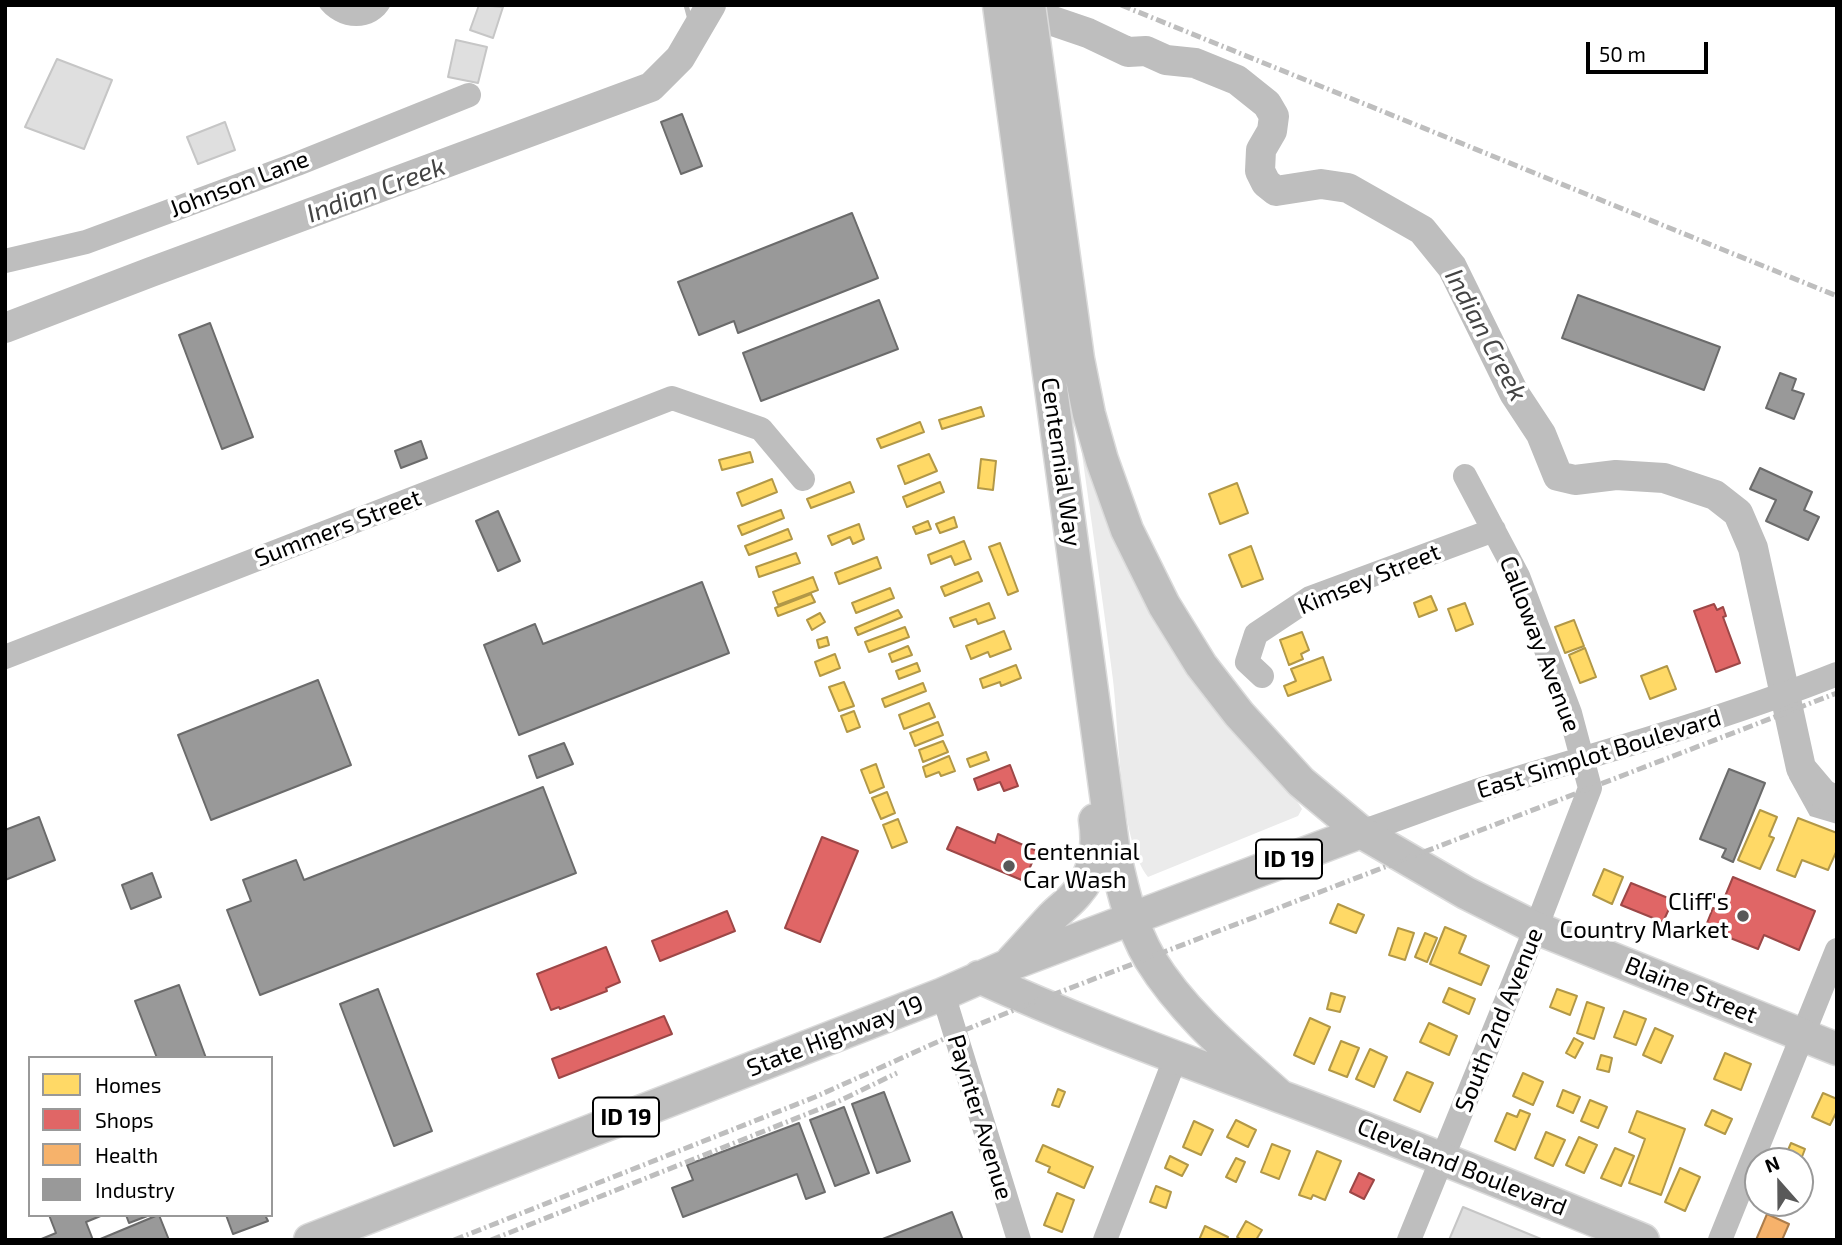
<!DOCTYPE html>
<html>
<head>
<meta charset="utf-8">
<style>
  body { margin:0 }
  #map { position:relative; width:1842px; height:1245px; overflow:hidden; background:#fff; font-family:"Exo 2",sans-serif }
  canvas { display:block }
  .frame { position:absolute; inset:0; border:7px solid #000; pointer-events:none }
  .legend { position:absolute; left:28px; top:1056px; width:245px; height:161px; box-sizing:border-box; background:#fff; border:2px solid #999; margin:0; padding:9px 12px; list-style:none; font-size:21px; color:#000 }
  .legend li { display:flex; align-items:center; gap:14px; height:35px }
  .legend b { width:35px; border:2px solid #999 }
  .north { position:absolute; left:1744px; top:1147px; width:70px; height:70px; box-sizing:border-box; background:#fff; border:2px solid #999; border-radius:50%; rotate:339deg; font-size:19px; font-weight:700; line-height:28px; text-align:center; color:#000 }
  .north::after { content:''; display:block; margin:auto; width:24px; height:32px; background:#595959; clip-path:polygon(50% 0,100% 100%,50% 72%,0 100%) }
  .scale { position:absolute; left:1586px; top:42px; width:122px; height:32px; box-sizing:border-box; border:4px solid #000; border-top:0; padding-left:9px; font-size:21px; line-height:24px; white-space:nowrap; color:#000; -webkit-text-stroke:5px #fff; paint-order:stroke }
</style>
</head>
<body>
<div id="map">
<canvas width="1842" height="1245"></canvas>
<div class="frame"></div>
<ul class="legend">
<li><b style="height:19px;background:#ffd966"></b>Homes</li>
<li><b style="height:19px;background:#e06666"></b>Shops</li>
<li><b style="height:19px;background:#f6b26b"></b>Health</li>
<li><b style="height:19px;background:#999"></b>Industry</li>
</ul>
<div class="north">N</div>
<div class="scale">50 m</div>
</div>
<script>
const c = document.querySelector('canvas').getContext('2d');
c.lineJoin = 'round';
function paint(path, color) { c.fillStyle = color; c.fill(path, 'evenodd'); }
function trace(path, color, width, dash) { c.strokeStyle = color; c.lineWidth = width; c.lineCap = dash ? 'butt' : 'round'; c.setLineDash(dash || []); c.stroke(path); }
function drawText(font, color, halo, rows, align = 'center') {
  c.font = font + ' "Exo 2",sans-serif'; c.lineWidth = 7; c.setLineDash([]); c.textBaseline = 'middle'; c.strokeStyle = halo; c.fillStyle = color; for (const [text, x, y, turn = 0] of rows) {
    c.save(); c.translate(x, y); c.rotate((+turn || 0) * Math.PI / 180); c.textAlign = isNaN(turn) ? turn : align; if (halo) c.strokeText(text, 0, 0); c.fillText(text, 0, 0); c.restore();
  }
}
const green = new Path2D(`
  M1078,426L1206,694L1245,745L1287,785L1302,809L1298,816L1148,877C1119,840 1119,729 1113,680C1102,595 1090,510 1078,426Z`);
const water = new Path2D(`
  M318,5H391C375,35 335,31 318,5Z
  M1799,721L1821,779L1837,789V824L1810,816L1789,778L1780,726Z`);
const homes = new Path2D(`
  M981,407L984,416L942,429L939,420Z
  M920,422L924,432L881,448L877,439Z
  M750,452L753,462L722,470L719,460Z
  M929,454L937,471L905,484L898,466Z
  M981,459L996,461L993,490L978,488Z
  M772,479L777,492L742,506L737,493Z
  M850,482L854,492L811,508L807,499Z
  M940,482L944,492L907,507L903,497Z
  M1237,483L1248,513L1220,524L1209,494Z
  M781,510L784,518L742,535L738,526Z
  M954,517L957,527L940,533L936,524Z
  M928,521L931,529L916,534L913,527Z
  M859,524L864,539L853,544L850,537L832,545L828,536Z
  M788,529L792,539L749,555L745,546Z
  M964,541L971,559L955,565L951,556L931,564L928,555Z
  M1000,543L1018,591L1008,595L989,547Z
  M1251,546L1263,579L1242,587L1229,555Z
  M796,553L800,563L759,577L756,567Z
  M877,557L881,568L839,584L835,573Z
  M978,572L982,581L945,596L941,587Z
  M813,577L818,590L778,605L773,592Z
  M890,588L894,598L856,613L852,603Z
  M811,594L815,602L778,616L775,608Z
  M1431,596L1437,610L1419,617L1414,603Z
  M989,603L995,618L978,624L976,619L954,627L950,618Z
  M1465,603L1473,624L1456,631L1448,609Z
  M898,610L902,617L858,635L855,628Z
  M820,613L825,622L812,630L807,620Z
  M1574,620L1584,646L1565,653L1555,627Z
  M905,627L909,637L869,652L865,642Z
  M1004,631L1011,649L990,657L988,652L971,659L966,646Z
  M1302,632L1309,650L1301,654L1303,659L1289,665L1280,640Z
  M827,637L829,645L819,648L817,640Z
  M908,646L912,655L892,662L889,654Z
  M1585,648L1596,677L1580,683L1569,655Z
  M835,654L840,668L820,676L815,662Z
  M1323,657L1331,680L1288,696L1284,686L1296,681L1291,669Z
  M917,663L920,671L899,679L896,671Z
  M1016,665L1021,678L1001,686L1000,682L983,688L980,679Z
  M1667,666L1676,689L1650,699L1641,676Z
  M844,682L854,706L839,711L829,687Z
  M923,683L926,691L885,707L882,699Z
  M929,703L935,717L904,729L899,715Z
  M854,711L860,727L847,732L841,716Z
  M938,722L943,735L915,746L910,733Z
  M943,741L948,752L923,762L919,750Z
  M986,752L989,760L970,767L967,759Z
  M949,756L955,771L941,776L939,772L926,777L923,767Z
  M876,764L884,787L870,793L861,770Z
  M887,792L895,813L881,819L872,798Z
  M1760,810L1777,817L1769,836L1774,838L1760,869L1738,860Z
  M1798,818L1837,833V850L1828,870L1802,860L1795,877L1777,870Z
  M898,819L907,842L892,848L883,825Z
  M1604,869L1623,877L1612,904L1593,895Z
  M1338,904L1364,915L1356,933L1330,923Z
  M1445,927L1466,936L1459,953L1489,966L1481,985L1430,964Z
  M1398,928L1414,933L1405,960L1389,955Z
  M1425,933L1437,938L1427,962L1415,957Z
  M1449,988L1475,999L1469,1014L1443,1002Z
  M1557,989L1577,996L1570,1015L1550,1007Z
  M1331,993L1345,997L1340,1012L1327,1009Z
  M1587,1002L1604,1008L1594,1039L1577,1033Z
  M1624,1011L1646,1019L1636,1045L1614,1037Z
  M1310,1018L1330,1027L1314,1064L1294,1055Z
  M1429,1023L1457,1036L1449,1055L1420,1042Z
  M1655,1028L1673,1036L1661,1063L1643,1055Z
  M1574,1038L1583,1043L1575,1058L1566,1053Z
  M1341,1041L1359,1048L1347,1077L1329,1070Z
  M1370,1049L1387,1057L1374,1087L1356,1079Z
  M1725,1053L1751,1064L1741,1090L1714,1079Z
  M1601,1055L1612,1058L1609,1072L1597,1069Z
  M1407,1072L1433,1083L1420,1112L1394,1100Z
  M1523,1073L1543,1082L1533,1105L1513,1096Z
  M1058,1089L1065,1092L1059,1107L1052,1105Z
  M1563,1090L1580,1097L1573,1113L1557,1106Z
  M1823,1093L1837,1099V1111L1830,1125L1812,1117Z
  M1590,1100L1607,1107L1598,1128L1581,1121Z
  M1520,1110L1530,1114L1515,1150L1495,1141L1507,1113L1517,1117Z
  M1712,1110L1732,1119L1725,1134L1705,1125Z
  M1637,1111L1685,1129L1661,1195L1629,1183L1645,1139L1629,1132Z
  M1236,1120L1256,1130L1248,1147L1227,1137Z
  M1194,1121L1213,1130L1201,1155L1183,1147Z
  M1546,1132L1565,1140L1553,1166L1535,1158Z
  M1579,1137L1597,1145L1584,1173L1566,1165Z
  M1791,1143L1805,1149L1800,1162L1785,1157Z
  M1272,1144L1290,1151L1279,1179L1261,1172Z
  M1043,1145L1093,1167L1084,1188L1048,1172L1050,1167L1036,1161Z
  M1615,1148L1634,1156L1621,1186L1601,1178Z
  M1317,1151L1341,1161L1325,1200L1313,1195L1311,1199L1299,1195Z
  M1170,1156L1188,1165L1182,1176L1165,1168Z
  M1236,1158L1245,1162L1236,1182L1226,1177Z
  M1680,1168L1700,1177L1685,1211L1665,1202Z
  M1156,1186L1171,1192L1166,1208L1150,1202Z
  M1057,1193L1074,1200L1062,1232L1044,1225Z
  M1246,1221L1262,1230L1256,1240H1242L1237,1237Z
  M1205,1226L1228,1237L1227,1240H1199Z`);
const shops = new Path2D(`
  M1714,604L1717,610L1723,607L1726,616L1723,617L1740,663L1716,672L1694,611Z
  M1010,765L1018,786L1004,791L1000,782L978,790L974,779Z
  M957,827L995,843L998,834L1037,851L1024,881L947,849Z
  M822,837L858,851L820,942L785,928Z
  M1733,877L1815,911L1799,950L1764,935L1758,949L1705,928L1713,908L1719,911Z
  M1631,883L1673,900L1663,922L1621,905Z
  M727,911L735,931L660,961L652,941Z
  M606,947L620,982L606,988L607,991L560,1009L559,1007L551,1010L537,974Z
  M664,1016L672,1034L559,1078L552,1059Z
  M1359,1173L1374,1180L1364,1199L1350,1192Z`);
const health = new Path2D(`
  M1767,1214L1789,1224L1782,1240H1756Z`);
const industry = new Path2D(`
  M682,114L702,166L681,174L661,122Z
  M852,213L878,278L738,333L734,321L699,335L678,282Z
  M1578,295L1720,347L1704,390L1562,338Z
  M879,300L898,349L761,401L743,353Z
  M210,323L253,437L222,449L179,335Z
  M1780,373L1796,379L1792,390L1804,394L1794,419L1766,408Z
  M421,441L427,458L401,468L395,451Z
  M1760,468L1812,492L1804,510L1819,517L1808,540L1766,521L1776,500L1750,489Z
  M498,511L520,561L498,571L476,521Z
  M702,582L729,653L519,735L484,645L535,624L543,644Z
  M318,680L351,765L211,820L178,735Z
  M564,743L573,764L537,778L529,756Z
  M1729,769L1765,783L1733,862L1722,857L1726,849L1700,839Z
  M543,787L576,873L260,995L227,910L251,901L243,880L296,860L304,880Z
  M39,817L55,860L5,880V830Z
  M152,873L161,897L131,909L122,885Z
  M179,985L206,1058H157L135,1001Z
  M378,989L432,1131L394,1146L340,1004Z
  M884,1092L910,1161L877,1173L852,1104Z
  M844,1107L869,1173L835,1186L810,1120Z
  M799,1123L825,1192L806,1199L797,1174L683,1217L672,1188L693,1180L687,1165Z
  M952,1212L963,1240H880Z
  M49,1215H103L86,1222L93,1240H39L56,1233Z
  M126,1215H150L129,1223Z
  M159,1215L169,1240H98L158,1215Z
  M226,1215H265L268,1221L233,1234Z`);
const stream = new Path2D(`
  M686,5L694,34`);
const river = new Path2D(`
  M1009,6L1088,33L1128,52L1146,51L1166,60L1195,63L1237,80L1267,104L1274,116L1272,131L1261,150L1260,171L1266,183L1276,191L1321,184L1348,188L1422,230L1452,267L1514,393L1541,434L1558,476L1575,480L1616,475L1664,478L1715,495L1738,513L1753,548L1801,768L1823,794L1837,801
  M5,328L151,272L651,87L680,58L711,5`);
const building = new Path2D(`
  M479,5L503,7L493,38L470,30Z
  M456,40L487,47L478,83L448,77Z
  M57,59L112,80L84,149L25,127Z
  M225,122L235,150L198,164L187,137Z
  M1463,1207L1541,1239L1449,1240Z`);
const minor = new Path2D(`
  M5,261L86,242L297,164L469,95
  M5,657L672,398L761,429L803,479
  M1262,676L1247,662L1256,634L1310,598L1494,530
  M1361,832C1399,819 1438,804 1476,791C1597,753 1719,721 1837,674
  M943,994L1019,1240
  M1105,1240L1175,1059
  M1409,1240L1536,928L1590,788L1570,713L1518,576L1465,476
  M1720,1240L1837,950`);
const major = new Path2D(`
  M999,5L1113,846C1121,884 1130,925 1150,959C1183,1013 1233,1054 1280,1096
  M1029,5L1078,359L1089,414L1102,460L1127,530L1164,605L1201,665L1239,714L1301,782L1361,832L1466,893L1536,928L1837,1049
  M1012,961C1026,946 1039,931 1053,916C1061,908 1070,902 1077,893C1095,873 1099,846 1095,820
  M979,977C1078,1022 1178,1058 1279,1096C1402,1141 1522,1191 1643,1240
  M310,1240L943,994L1009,965L1361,832`);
const rail = new Path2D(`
  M1121,5L1837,296
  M454,1240L815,1097L955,1034L1034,1002L1837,693
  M491,1240L837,1102L897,1073`);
const markers = [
  [1009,866,7,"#595959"],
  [1743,916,7,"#595959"]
];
const shields = [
  [1289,859,66],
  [626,1117,66]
];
const shieldNames = [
  ["ID 19",1289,859],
  ["ID 19",626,1117]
];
const streetNames = [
  ["Johnson Lane",239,184,-21],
  ["Centennial Way",1061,462,82],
  ["Summers Street",338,528,-21],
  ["Kimsey Street",1369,579,-22],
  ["Calloway Avenue",1540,644,69],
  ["East Simplot Boulevard",1599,754,-17],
  ["Blaine Street",1691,990,22],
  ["South 2nd Avenue",1499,1020,-68],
  ["State Highway 19",835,1036,-21],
  ["Paynter Avenue",980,1117,73],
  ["Cleveland Boulevard",1462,1167,22]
];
const poiNames = [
  ["Centennial",1023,852],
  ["Car Wash",1023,880],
  ["Cliff's",1729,902,"right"],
  ["Country Market",1729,930,"right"]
];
const waterNames = [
  ["Indian Creek",376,190,-20],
  ["Indian Creek",1486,335,62]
];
paint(green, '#ebebeb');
paint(water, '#bebebe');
paint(homes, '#ffd966');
trace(homes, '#b29847', 2);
paint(shops, '#e06666');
trace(shops, '#9d4747', 2);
paint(health, '#f6b26b');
trace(health, '#ac7d4b', 2);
paint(industry, '#999');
trace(industry, '#6b6b6b', 2);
trace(stream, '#bebebe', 5);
trace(river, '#bebebe', 30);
paint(building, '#dfdfdf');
trace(building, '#c6c6c6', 2);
trace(major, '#dbdbdb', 35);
trace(minor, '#bebebe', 24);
trace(major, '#bebebe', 32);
trace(rail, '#bebebe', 5, [10, 3.5, 2, 3.5]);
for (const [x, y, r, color] of markers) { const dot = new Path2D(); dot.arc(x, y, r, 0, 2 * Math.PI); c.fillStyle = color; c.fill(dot); trace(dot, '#fff', 2.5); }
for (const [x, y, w] of shields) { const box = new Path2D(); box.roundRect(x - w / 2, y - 19.5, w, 39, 5); c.fillStyle = '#fff'; c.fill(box); trace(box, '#000', 2); }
drawText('bold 23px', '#000', null, shieldNames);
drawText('24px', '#000', '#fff', streetNames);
drawText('24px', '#000', '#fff', poiNames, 'left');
drawText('italic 26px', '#434343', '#fff', waterNames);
</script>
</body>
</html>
